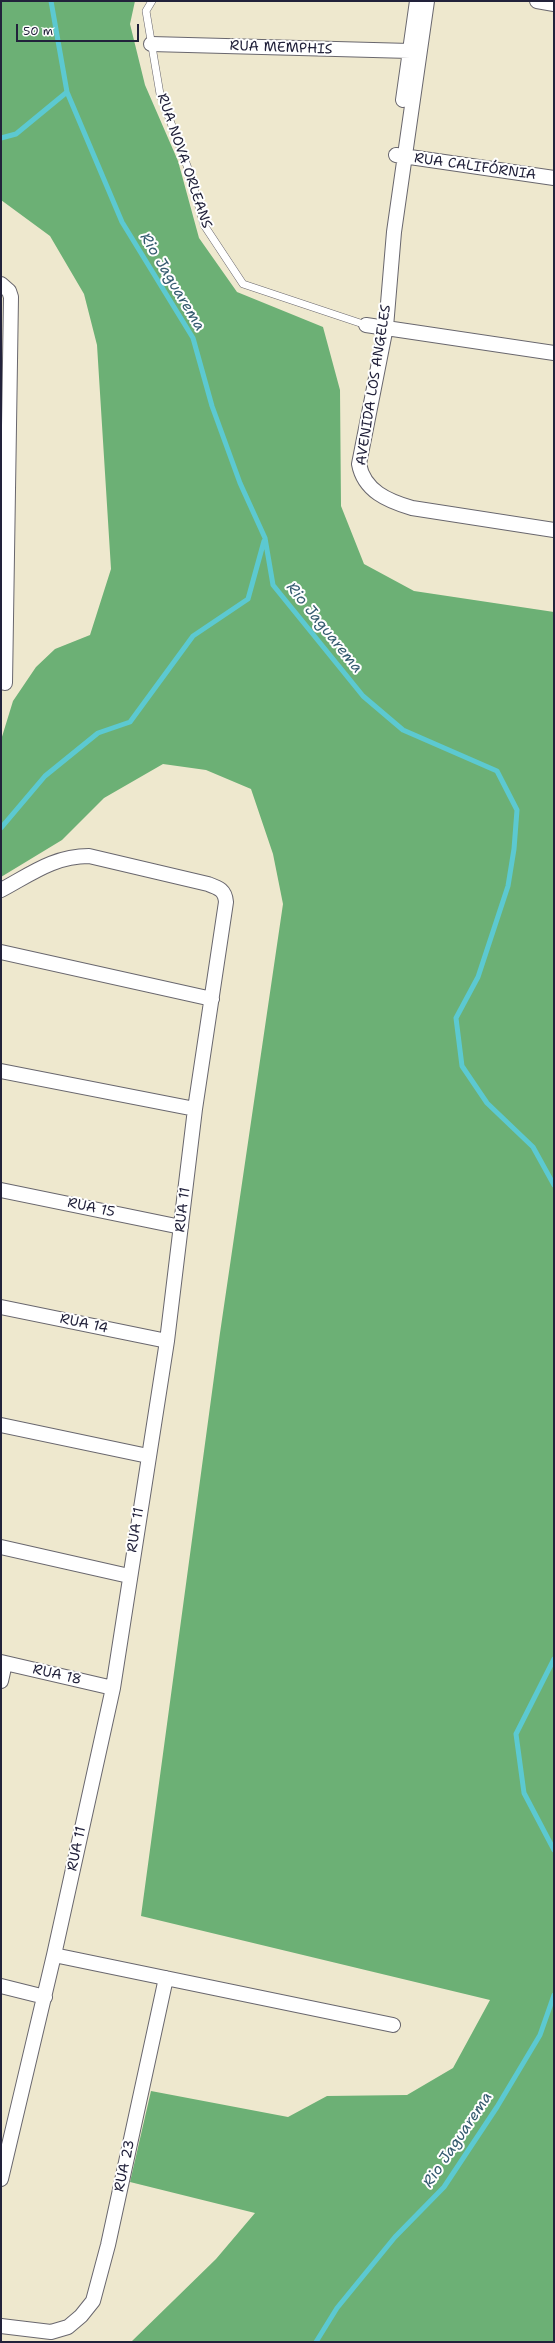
<!DOCTYPE html>
<html>
<head>
<meta charset="utf-8">
<style>
  body { margin:0 }
  #map { position:relative; width:555px; height:2343px; overflow:hidden; background:#eee8ce; font-family:"Shantell Sans",sans-serif }
  canvas { display:block }
  .frame { position:absolute; inset:0; border:2px solid #22223b; pointer-events:none }
  .scale { position:absolute; left:16px; top:24px; width:123px; height:18px; box-sizing:border-box; border:2px solid #22223b; border-top:0; padding-left:5px; font-size:12px; line-height:14px; white-space:nowrap; color:#22223b; -webkit-text-stroke:3px #fff; paint-order:stroke }
</style>
</head>
<body>
<div id="map">
<canvas width="555" height="2343"></canvas>
<div class="frame"></div>
<div class="scale">50 m</div>
</div>
<script>
const c = document.querySelector('canvas').getContext('2d');
c.lineJoin = 'round';
function paint(path, color) { c.fillStyle = color; c.fill(path, 'evenodd'); }
function trace(path, color, width, dash) { c.strokeStyle = color; c.lineWidth = width; c.lineCap = dash ? 'butt' : 'round'; c.setLineDash(dash || []); c.stroke(path); }
function drawText(font, color, halo, rows, align = 'center') {
  c.font = font + ' "Shantell Sans",sans-serif'; c.lineWidth = 4; c.setLineDash([]); c.textBaseline = 'middle'; c.strokeStyle = halo; c.fillStyle = color; for (const [text, x, y, turn = 0] of rows) {
    c.save(); c.translate(x, y); c.rotate((+turn || 0) * Math.PI / 180); c.textAlign = isNaN(turn) ? turn : align; if (halo) c.strokeText(text, 0, 0); c.fillText(text, 0, 0); c.restore();
  }
}
const forest = new Path2D(`
  M1,1H135L130,24L145,85L178,161L199,238L237,292L323,327L340,390L341,506L364,564L414,591L554,612V2342H131L216,2259L255,2213L130,2182L151,2091L288,2117L327,2096L407,2095L453,2068L490,2000L141,1916L220,1333L283,904L273,854L251,789L206,770L163,764L104,798L62,840L1,877V740L13,701L36,667L55,649L90,635L111,569L97,345L84,294L50,236L1,200Z`);
const stream = new Path2D(`
  M51,1L67,92L122,222L193,338L212,406L240,483L265,538L273,585L363,696L403,730L497,771L517,810L514,849L508,886L478,977L456,1018L462,1066L487,1103L533,1147L554,1185
  M1,138L16,134L67,92
  M1,828L45,776L98,733L130,722L193,636L248,599L264,541
  M554,1659L516,1734L524,1793L554,1850
  M316,2342L337,2308L395,2237L444,2187L497,2107L540,2035L554,1995`);
const lane = new Path2D(`
  M152,1L146,11L160,94L189,171L204,225L243,284L366,325`);
const street = new Path2D(`
  M427,1L394,232L386,327L359,464C364,491 388,501 412,508L554,530
  M537,1L554,4
  M151,44L410,51
  M403,100L417,1
  M396,155L554,178
  M1,284L9,291L11,297L5,683
  M366,325L554,353
  M1,890C31,874 54,856 89,856L208,884C219,888 225,890 226,902L195,1109L167,1341L113,1688L54,1955L1,2179
  M1,952L212,999
  M1,1071L195,1109
  M1,1190L181,1227
  M1,1307L167,1341
  M1,1425L148,1456
  M1,1547L129,1576
  M1,1662L113,1688
  M1,1681L5,1663
  M54,1955L393,2025
  M1,1986L45,1997
  M1,2326L51,2332L68,2327L81,2316L93,2301L108,2245L166,1978`);
const streetNames = [
  ["RUA MEMPHIS",281,48,2],
  ["RUA NOVA ORLEANS",184,161,71],
  ["RUA CALIFÓRNIA",475,167,8],
  ["AVENIDA LOS ANGELES",374,385,-81],
  ["RUA 15",91,1208,12],
  ["RUA 11",183,1210,-83],
  ["RUA 14",84,1324,12],
  ["RUA 11",136,1530,-81],
  ["RUA 18",57,1675,13],
  ["RUA 11",77,1849,-78],
  ["RUA 23",125,2166,-78]
];
const waterNames = [
  ["Rio Jaguarema",172,282,59],
  ["Rio Jaguarema",324,628,51],
  ["Rio Jaguarema",458,2140,-56]
];
paint(forest, '#6cb075');
trace(stream, '#5cc9d1', 5);
trace(lane, '#69676e', 8);
trace(street, '#69676e', 16);
trace(lane, '#fff', 7);
trace(street, '#fff', 14);
drawText('14px', '#22223b', '#fff', streetNames);
drawText('italic 15px', '#365c70', '#fff', waterNames);
</script>
</body>
</html>
